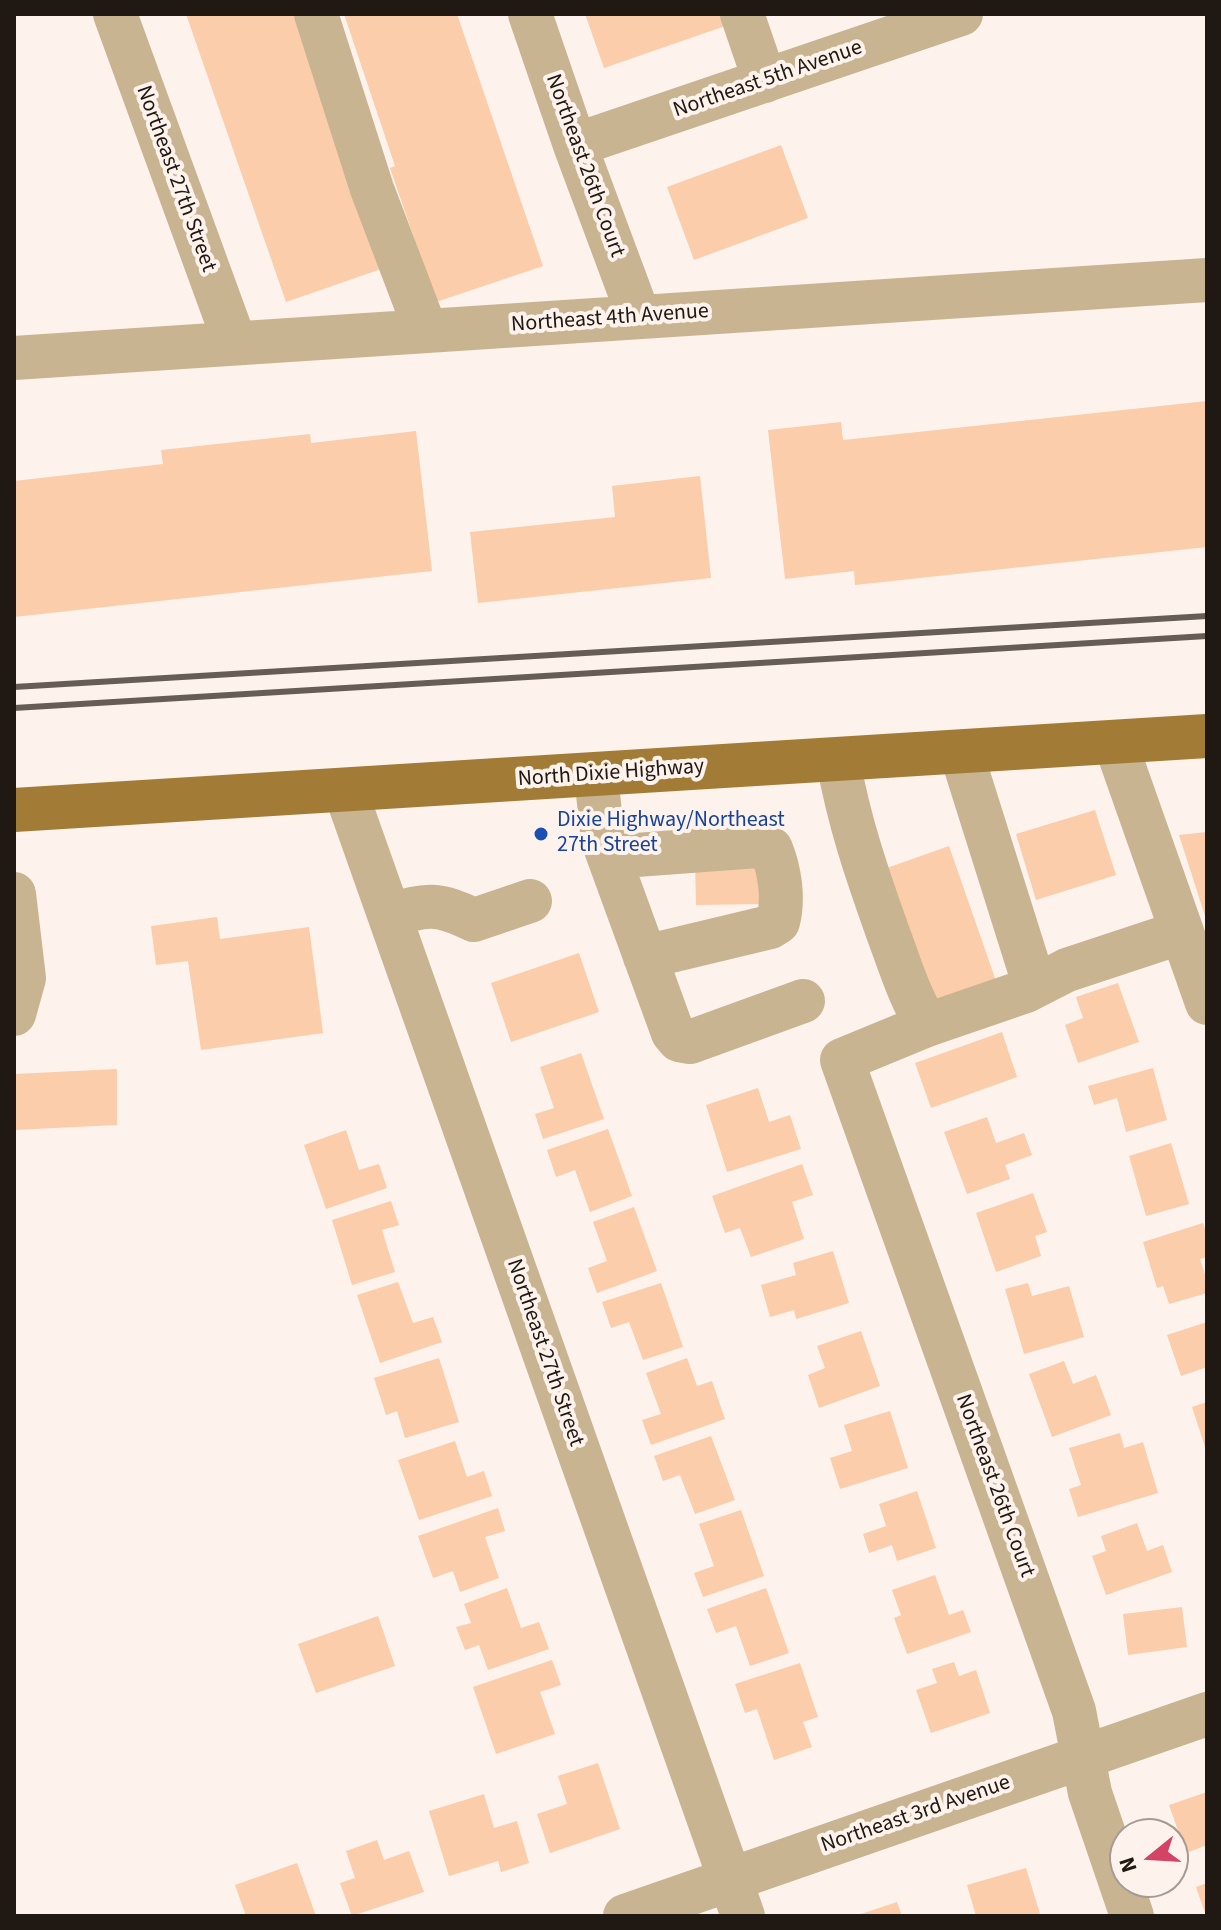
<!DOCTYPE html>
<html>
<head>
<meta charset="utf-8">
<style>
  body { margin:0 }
  #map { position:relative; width:1221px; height:1930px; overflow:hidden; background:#fdf3ec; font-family:"Source Sans 3",sans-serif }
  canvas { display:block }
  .frame { position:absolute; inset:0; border:16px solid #201812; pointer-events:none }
  .north { position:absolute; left:1109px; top:1818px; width:80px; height:80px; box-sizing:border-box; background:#fdf3ec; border:2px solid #a59b95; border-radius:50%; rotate:252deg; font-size:22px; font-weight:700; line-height:32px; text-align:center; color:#201812 }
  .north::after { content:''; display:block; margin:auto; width:28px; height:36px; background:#d24366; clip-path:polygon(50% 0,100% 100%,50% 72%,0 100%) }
</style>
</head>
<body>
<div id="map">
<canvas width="1221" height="1930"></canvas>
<div class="frame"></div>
<div class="north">N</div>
</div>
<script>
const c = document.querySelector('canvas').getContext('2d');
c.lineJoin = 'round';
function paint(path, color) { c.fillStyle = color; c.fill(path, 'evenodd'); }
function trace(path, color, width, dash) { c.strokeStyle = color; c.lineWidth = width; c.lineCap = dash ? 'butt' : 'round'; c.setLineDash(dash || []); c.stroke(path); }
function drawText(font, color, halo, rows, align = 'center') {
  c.font = font + ' "Source Sans 3",sans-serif'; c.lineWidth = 8; c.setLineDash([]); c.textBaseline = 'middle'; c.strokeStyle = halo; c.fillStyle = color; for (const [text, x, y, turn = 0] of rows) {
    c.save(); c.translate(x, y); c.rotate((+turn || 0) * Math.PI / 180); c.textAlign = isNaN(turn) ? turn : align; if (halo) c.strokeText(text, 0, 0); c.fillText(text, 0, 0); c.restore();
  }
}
const building = new Path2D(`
  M186,14H295L384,268L286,302Z
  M344,14H457L543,266L436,302L390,168L395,166Z
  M585,14H724L728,25L604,68Z
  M781,145L808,218L694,260L667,187Z
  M1207,401V547L855,585L854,571L785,579L768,430L841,422L843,440Z
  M416,431L432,571L14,617V481L163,464L161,450L310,434L311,443Z
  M700,476L711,578L478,603L470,532L615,517L612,486Z
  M1095,810L1116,875L1036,900L1016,834Z
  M1207,832V919H1206L1179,835Z
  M949,846L997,984L933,1007L884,869Z
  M695,860H768V904L696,905Z
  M217,917L220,939L309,927L323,1033L201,1050L188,961L156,965L151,926Z
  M579,953L599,1012L511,1042L491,983Z
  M1118,983L1139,1042L1078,1063L1065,1025L1083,1018L1076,997Z
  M1002,1032L1017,1077L931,1108L915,1063Z
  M581,1053L604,1119L543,1139L535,1114L554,1108L540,1067Z
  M1153,1068L1167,1120L1126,1132L1117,1098L1094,1105L1088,1086Z
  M117,1069V1125L14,1130V1074Z
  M758,1088L769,1122L790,1115L801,1149L727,1172L706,1105Z
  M987,1117L996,1143L1024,1133L1032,1155L1005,1165L1010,1179L967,1194L944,1132Z
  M608,1129L632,1196L590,1212L575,1170L556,1177L547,1150Z
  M346,1130L359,1170L379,1164L387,1188L326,1209L304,1145Z
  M1171,1143L1189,1204L1146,1216L1129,1156Z
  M802,1164L813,1195L792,1202L804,1239L751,1257L740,1228L725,1233L712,1196Z
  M1033,1193L1047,1232L1035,1236L1041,1256L996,1272L976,1213Z
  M391,1201L399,1225L382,1230L395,1272L352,1285L332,1220Z
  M634,1207L657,1271L597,1293L588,1268L607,1261L593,1222Z
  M1203,1223L1207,1235V1257L1200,1259L1207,1281V1293L1169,1304L1163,1286L1157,1288L1143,1242Z
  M833,1251L849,1303L796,1319L794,1310L770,1317L761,1285L796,1275L793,1263Z
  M398,1282L413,1323L433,1317L442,1342L380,1363L357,1295Z
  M661,1283L683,1347L643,1360L629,1322L611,1328L602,1302Z
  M1028,1283L1032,1296L1069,1286L1084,1337L1024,1354L1005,1289Z
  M1207,1322V1367L1181,1376L1167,1335Z
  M861,1331L880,1386L819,1408L808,1375L825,1368L817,1346Z
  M439,1358L459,1422L405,1438L397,1411L386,1415L374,1378Z
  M687,1358L697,1386L712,1381L725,1419L651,1445L642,1420L661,1414L646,1373Z
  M1064,1361L1073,1384L1096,1375L1111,1415L1052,1437L1029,1374Z
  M1207,1402V1450H1206L1192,1407Z
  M890,1411L908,1468L840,1489L830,1458L852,1451L844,1425Z
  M1120,1433L1124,1448L1143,1442L1158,1493L1078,1517L1069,1489L1081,1485L1069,1448Z
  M711,1436L735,1500L695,1514L680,1475L663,1481L654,1456Z
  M455,1441L467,1477L484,1471L492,1496L419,1520L398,1460Z
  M917,1491L936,1548L897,1561L892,1545L869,1553L863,1534L886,1526L879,1504Z
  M498,1508L505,1531L485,1537L499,1578L460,1592L453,1571L433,1578L418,1536Z
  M741,1510L764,1576L703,1597L694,1573L714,1566L699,1524Z
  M1137,1523L1147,1551L1163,1545L1172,1572L1106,1595L1092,1556L1106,1551L1101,1536Z
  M935,1575L949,1615L963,1610L971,1632L907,1654L894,1618L901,1615L892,1590Z
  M507,1588L521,1628L539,1622L549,1649L488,1670L479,1645L465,1650L456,1627L471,1623L464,1604Z
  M766,1588L789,1653L750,1666L736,1626L716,1633L707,1609Z
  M1182,1607L1187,1647L1128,1655L1123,1614Z
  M378,1616L395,1666L316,1693L298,1644Z
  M552,1660L561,1685L540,1692L555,1734L496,1754L473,1687Z
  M954,1662L959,1676L976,1670L990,1713L931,1733L916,1690L937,1683L932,1669Z
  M800,1663L818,1717L803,1722L812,1747L774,1760L757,1709L745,1713L735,1684Z
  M598,1763L620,1829L550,1853L537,1814L567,1804L558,1776Z
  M1207,1792V1845L1186,1853L1169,1805Z
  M484,1794L494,1828L517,1821L529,1863L501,1872L498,1861L449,1876L429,1811Z
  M377,1840L384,1860L409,1851L424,1892L352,1916L340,1883L355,1878L346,1851Z
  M297,1863L316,1916H246L235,1885Z
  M1026,1868L1040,1914L976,1916L967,1885Z
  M1207,1883V1916H1206L1196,1887Z
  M897,1902L902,1916H858V1915Z`);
const minor = new Path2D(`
  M115,14L235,343
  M316,14L372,189L426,331
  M530,14L575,145L639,317
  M742,14L765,81
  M575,145L961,14
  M14,358L1207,280
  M1115,742L1207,1003
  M961,752L1030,971L1031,987
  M838,760C849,822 867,874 888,933C900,965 909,996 927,1025
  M596,775L603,841L673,1033L679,1040L690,1042L803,1001
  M345,790L743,1916
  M609,857L758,846L771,849C780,871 784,899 778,922L770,927L645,957
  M14,894L24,978L14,1014
  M390,916C427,903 438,903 474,920L530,901
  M625,1916L1207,1714
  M1132,1916L1090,1793L1074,1711L842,1060L927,1025L1026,991L1067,970L1182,932`);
const major = new Path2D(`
  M14,810L1207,736`);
const rail = new Path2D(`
  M14,687L1207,616
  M14,708L1207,636`);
const markers = [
  [541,834,8,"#1a4fb4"]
];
const streetNames = [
  ["Northeast 5th Avenue",768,80,-19],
  ["Northeast 26th Court",584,166,70],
  ["Northeast 27th Street",175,179,70],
  ["Northeast 4th Avenue",610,319,-4],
  ["North Dixie Highway",611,774,-4],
  ["Northeast 27th Street",544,1353,71],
  ["Northeast 26th Court",994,1486,70],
  ["Northeast 3rd Avenue",916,1815,-19]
];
const transitNames = [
  ["Dixie Highway/Northeast",557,821],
  ["27th Street",557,846]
];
paint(building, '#fbcdaa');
trace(minor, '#c9b492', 44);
trace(major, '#a27c37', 44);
trace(rail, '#665d57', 6);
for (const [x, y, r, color] of markers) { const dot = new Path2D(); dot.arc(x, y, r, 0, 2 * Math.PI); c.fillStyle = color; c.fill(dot); trace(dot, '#fdf3ec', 3); }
drawText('22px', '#201812', '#fdf3ec', streetNames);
drawText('22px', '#164399', '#fdf3ec', transitNames, 'left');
</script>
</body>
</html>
